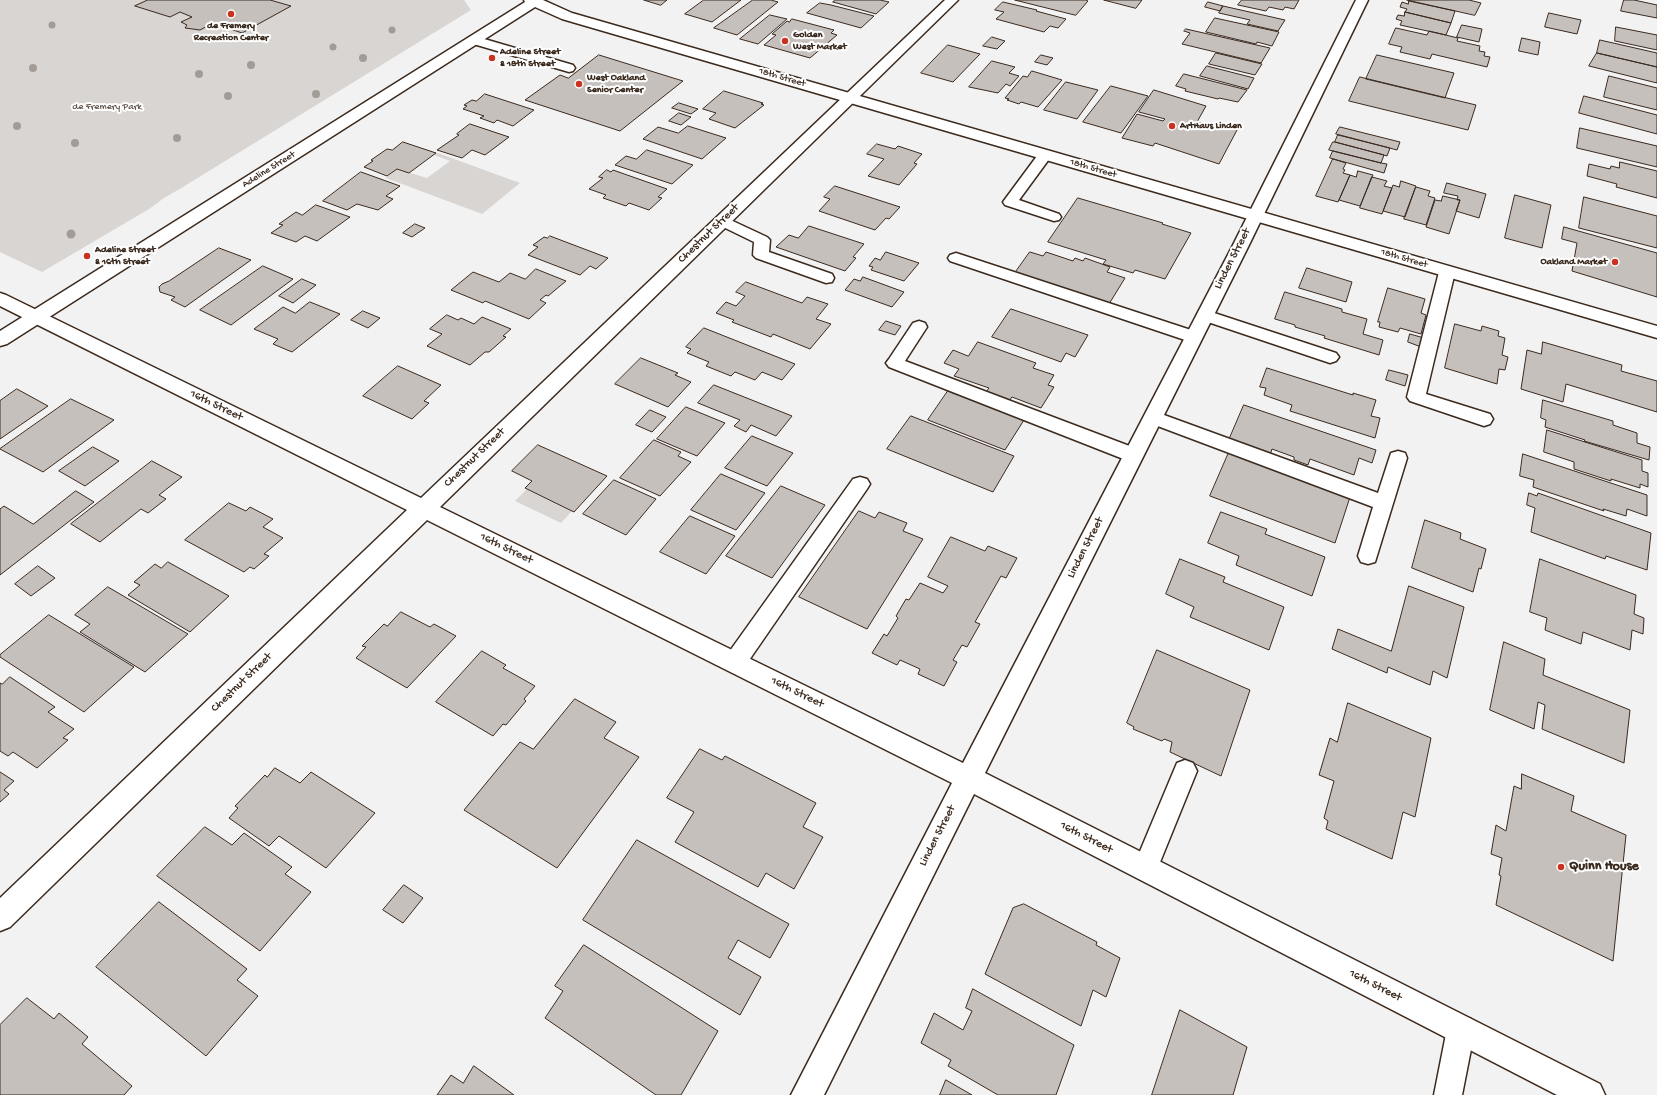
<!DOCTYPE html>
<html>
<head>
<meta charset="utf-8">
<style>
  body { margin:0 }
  canvas { display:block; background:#f3f2f2 }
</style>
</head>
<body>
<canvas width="1657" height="1095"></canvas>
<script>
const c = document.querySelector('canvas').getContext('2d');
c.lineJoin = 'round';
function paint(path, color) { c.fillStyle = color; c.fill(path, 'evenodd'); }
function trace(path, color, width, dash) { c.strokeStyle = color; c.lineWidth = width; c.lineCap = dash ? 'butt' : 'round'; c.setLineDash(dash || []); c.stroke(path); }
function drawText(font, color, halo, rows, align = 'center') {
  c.font = font + ' "Gochi Hand",sans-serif'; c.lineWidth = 4; c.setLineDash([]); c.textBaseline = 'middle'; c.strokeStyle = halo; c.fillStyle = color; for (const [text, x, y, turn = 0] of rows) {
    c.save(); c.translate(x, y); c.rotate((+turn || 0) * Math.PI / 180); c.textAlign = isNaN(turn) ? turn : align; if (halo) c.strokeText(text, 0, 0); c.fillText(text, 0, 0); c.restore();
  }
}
const green = new Path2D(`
  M0,0H464L471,10L178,190L164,198L149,209L42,272L0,252Z
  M434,152H435L520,183L482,214L386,178L397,169L427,178L450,161L434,155L436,153Z
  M527,489L572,511L561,523L515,501Z`);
const building = new Path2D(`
  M148,0H270L291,6L242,33L213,23L200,30L185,28L187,25L181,22L192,17L180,12L170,17L135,6Z
  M644,0H667L661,5Z
  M704,0H741L712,22L685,14Z
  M753,0H771L778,2L737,35L714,28Z
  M836,0H880L889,2L876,14L833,2Z
  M1015,0H1086L1088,1L1076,15Z
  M1104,0H1142L1136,8Z
  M1242,0H1299L1294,9L1285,7L1283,10L1269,7L1266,11L1238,5Z
  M1407,0H1469L1481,3L1475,15Z
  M1624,0H1634L1657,5V18L1621,11Z
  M1409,1L1455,11L1451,23L1405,12L1407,9L1400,7L1402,2L1408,4Z
  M1003,2L1037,10L1036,11L1066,19L1058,28L1050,26L1044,32L996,19L1004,12L995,10Z
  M1208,2L1223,6L1220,11L1205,7Z
  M820,3L831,5L874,16L861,28L807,13Z
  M1223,6L1285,20L1278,31L1247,24L1250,20L1219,13Z
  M1405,12L1451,23L1446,35L1400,25L1402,21L1396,19L1398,15L1404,16Z
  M1549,13L1581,20L1577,34L1545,27Z
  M770,15L787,19L758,44L740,39Z
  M1215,18L1279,32L1272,46L1257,42L1256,44L1206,32Z
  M792,19L834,30L831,33L837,35L810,58L764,45L776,35L772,34L787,21L789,22Z
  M1462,25L1482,29L1479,42L1457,37Z
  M1616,27L1657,35V50L1615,41Z
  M1396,28L1427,35L1429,31L1458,38L1457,41L1480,46L1479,51L1485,52L1484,56L1490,57L1487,67L1432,54L1430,59L1400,52L1402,47L1389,44Z
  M1186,29L1270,48L1261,63L1182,44L1190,33L1184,31Z
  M992,37L1005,41L997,49L983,46Z
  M1522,38L1540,42L1538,55L1519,51Z
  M1600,40L1657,53V67L1597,53Z
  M948,45L980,54L953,82L921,73Z
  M1216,53L1262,64L1255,75L1209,64Z
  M1597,53L1657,67V83L1589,66Z
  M599,55L683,81L620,131L525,100L560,75L568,78Z
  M1041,55L1053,58L1047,65L1035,62Z
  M1377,55L1454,73L1445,98L1366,79Z
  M992,61L1015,67L1009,73L1019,76L1010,86L1006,84L998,93L969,87Z
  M1207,66L1254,78L1248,89L1200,76Z
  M1032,71L1062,80L1038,107L1021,102L1019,104L1007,100L1009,99L1005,98L1023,76L1027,77Z
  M1184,74L1247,90L1238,102L1219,98L1218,99L1185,91L1186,89L1176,86Z
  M1609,76L1657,88V110L1604,97Z
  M1360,77L1476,105L1468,130L1349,101Z
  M1066,82L1098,90L1077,119L1044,110Z
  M1111,86L1148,96L1121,133L1083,122Z
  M1154,90L1206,106L1197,122L1237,130L1219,164L1155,143L1153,146L1122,138L1137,114L1163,121L1165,119L1139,112Z
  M724,91L763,103L761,104L764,105L735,128L709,119L716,113L703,109Z
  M485,94L534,110L513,126L497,120L494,123L480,118L484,116L463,109L467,106L464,105L472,100L476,101Z
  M1584,96L1657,115V134L1579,113Z
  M679,103L698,109L691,114L672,108Z
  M679,113L691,117L681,125L669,121Z
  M470,124L509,137L485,155L472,150L462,158L437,150L459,135L457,134Z
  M688,126L726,138L702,159L643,139L658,127L678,133Z
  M1340,127L1400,142L1397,150L1336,134Z
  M1580,128L1657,146V167L1577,148Z
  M1338,135L1390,148L1387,156L1384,155L1335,142Z
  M403,142L436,153L409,173L397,169L387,176L364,167L373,161L371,160L387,149L392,150Z
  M1333,142H1335L1384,155L1381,163L1329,150Z
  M877,144L895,149L898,146L922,154L914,163L917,164L899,185L868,176L884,159L867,154Z
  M647,150L693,165L672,184L615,165L626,156L636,159Z
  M1333,151L1381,163L1387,164L1384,173L1330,158Z
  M1333,159L1346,163L1343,169L1345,170L1343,173L1350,175L1338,202L1316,196Z
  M1620,162L1657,171V198L1616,187L1617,184L1587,176L1589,164L1610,169L1611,166L1619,168Z
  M607,170L611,172L613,170L667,189L658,197L662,198L649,210L629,203L626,206L603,198L606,195L589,189L603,178L599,177Z
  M1358,171L1373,175L1360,206L1339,200L1350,175L1356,177Z
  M361,172L400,186L386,196L393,199L378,210L357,204L347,210L323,201Z
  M1372,177L1387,181L1384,186L1392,188L1382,214L1360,208Z
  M1401,181L1416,186L1405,217L1383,211L1393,185L1399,187Z
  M1447,183L1486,194L1479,218L1456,211L1460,200H1457L1458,196L1444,193Z
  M835,186L900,207L889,219L886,218L875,230L819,211L830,199L824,197Z
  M1416,187L1430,191L1428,196L1435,198L1426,225L1404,219Z
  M1515,195L1551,205L1542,248L1505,238Z
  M1443,196L1460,200L1449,234L1426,227L1435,200L1441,201Z
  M1584,197L1657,216V248L1579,228Z
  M1078,198L1163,223L1162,224L1191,233L1165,279L1135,270L1133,273L1103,264L1106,260L1048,242Z
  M316,205L350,217L317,241L305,236L296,242L271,233L283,225L279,224L296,212L302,215Z
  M415,224L425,228L412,237L403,233Z
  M809,226L864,244L853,257L856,258L845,271L776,247L789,235L798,238Z
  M1564,227L1657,253V297L1572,271L1577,243L1562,239Z
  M550,236L608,258L596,269L590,266L580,275L528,255L538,247L533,245L544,237L547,238Z
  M219,248L251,260L185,307L171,300L175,297L160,292L159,287L162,284L169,281Z
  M886,252L919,263L904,281L871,270L873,267L869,266L875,258L880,260Z
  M1030,252L1043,256L1046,252L1073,261L1075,258L1083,261L1085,258L1110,267L1107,272L1125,278L1109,304L1015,273Z
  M263,266L293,279L231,325L200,310Z
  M1307,268L1352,282L1346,302L1299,288Z
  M536,269L566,281L548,296L546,295L540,300L546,303L529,319L485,301L483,303L451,290L473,272L499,282L510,273L525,279Z
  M863,277L904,292L892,307L845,290L854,279L860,281Z
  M302,279L316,285L293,303L279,296Z
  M746,282L802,303L807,297L828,304L816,319L831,324L810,349L773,334L771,337L732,322L734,320L716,313L726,302L736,306L745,296L736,292Z
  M1388,288L1425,299L1421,313L1426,315L1421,334L1400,328L1398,332L1379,327L1380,322H1378Z
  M1285,292L1342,309V312L1367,319L1363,334L1383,340L1379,355L1324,338L1325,336L1295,327V325L1275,319Z
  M310,302L340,314L292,352L273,344L278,339L254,329L283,307L295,313Z
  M1011,309L1088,335L1075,357L1066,353L1061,362L992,337Z
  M363,311L380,318L368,328L351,320Z
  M447,315L458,320L461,318L474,324L482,317L511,329L503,336L506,337L489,352H485L470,365L427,346L442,334L430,329Z
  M886,321L901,326L895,335L879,330Z
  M1455,324L1481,331L1482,326L1499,331L1498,336L1505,338L1502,355L1508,357L1505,370L1499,369L1497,384L1445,368Z
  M704,328L795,364L782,380L762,372L755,380L735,372L731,376L706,366L709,362L687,353L691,349L686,347Z
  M1410,334L1424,338L1421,347L1408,342Z
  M978,342L1036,363L1033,368L1054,375L1048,385L1054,387L1041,408L1012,397L1009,401L985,393L989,388L954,376L959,369L944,363L953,350L968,356Z
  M1543,342L1622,365L1621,371L1657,381V412L1566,384L1563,402L1521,389L1527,350L1541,354Z
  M641,358L678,373L675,375L691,382L668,407L615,384Z
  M398,366L441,385L424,401L429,403L412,419L363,396Z
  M1267,368L1353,395V393L1376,400L1371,416L1380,418L1375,438L1290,411L1292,405L1264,395L1266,388L1260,387Z
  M1389,370L1408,375L1405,386L1386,380Z
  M714,385L792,416L776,436L751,425L746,432L734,426L740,420L698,403Z
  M17,389L48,406L0,439V401Z
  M948,391L1024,420L1005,450L928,420Z
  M71,399L114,420L43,472L0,449Z
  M1543,400L1613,421V425L1637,433V443L1650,447L1649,460L1584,441L1585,440L1545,427L1546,420L1541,418Z
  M1244,405L1376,450L1372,463L1359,458L1354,475L1310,459L1308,465L1294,460V457L1272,449L1270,455L1229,440Z
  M686,407L725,423L697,456L657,439Z
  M650,410L666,417L652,432L636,425Z
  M911,416L1014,456L993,492L887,449Z
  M1547,430L1642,460V471L1648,473V487L1640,484V488L1611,479V481L1574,469V462L1544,452Z
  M752,436L793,453L767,486L725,468Z
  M654,440L681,452L678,456L691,462L660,496L620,478Z
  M538,445L607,476L574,512L525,488L532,481L512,471Z
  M93,447L119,461L85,486L59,471Z
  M1230,450L1351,494L1335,543L1210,496Z
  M1523,454L1647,495V516L1627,509L1626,516L1603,509L1604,511L1533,487L1534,480L1520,476Z
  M152,461L182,477L159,495L166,499L148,513L141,509L100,542L71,524Z
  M721,474L765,493L736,530L691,510Z
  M614,480L656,499L626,535L583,514Z
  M781,486L825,505L772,578L726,556Z
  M76,491L94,502L0,575V509L4,506L33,524Z
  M1529,493L1537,496L1538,493L1651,533L1647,570L1606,556L1605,559L1531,532L1535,508L1527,505Z
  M229,503L246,511L250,507L273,519L263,527L283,538L264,554L269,556L254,569L250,567L244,572L185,540Z
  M859,511L875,518L879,512L907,523L903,531L923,539L867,629L799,597Z
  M1221,512L1267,529L1265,534L1325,557L1312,596L1236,565L1239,556L1208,543Z
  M690,516L735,536L706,574L660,552Z
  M1425,520L1461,533L1460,539L1486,549L1481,569L1479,568L1473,592L1412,568Z
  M951,537L985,551L988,546L1017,558L1006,578L1001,576L975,622L980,624L967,647L962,645L953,660L957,662L944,686L918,674L920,669L900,660L897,665L872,653L884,634L887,636L898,618L896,616L906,599L909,600L920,583L943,593L948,586L928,577Z
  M1180,559L1225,577L1223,582L1284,607L1269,650L1190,617L1194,607L1166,594Z
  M1540,559L1636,595L1634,614L1644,618L1643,634L1632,630L1630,650L1583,632L1581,644L1545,630L1547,618L1530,612Z
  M168,562L229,596L190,632L128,595L140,585L134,582L155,564L161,568Z
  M38,566L55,578L31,596L15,584Z
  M1409,586L1464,607L1447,678L1433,671L1430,685L1388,667L1387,673L1332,649L1338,629L1391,651Z
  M108,587L188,634L145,672L80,632L90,624L75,615Z
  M401,612L430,627L434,624L456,636L407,688L356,658L366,647L362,646L384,624L387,626Z
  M49,615L134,667L84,712L0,657V655Z
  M1504,642L1545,659L1543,675L1630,710L1624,763L1542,729L1545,705L1538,702L1534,729L1490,710Z
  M1157,650L1250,690L1221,776L1170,752L1172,742L1164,739L1162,741L1133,729L1134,727L1127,723Z
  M482,651L506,665L503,668L535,686L524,699L526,701L506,725L503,724L493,736L436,702Z
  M10,677L55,707L48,712L74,729L63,738L68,740L37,768L13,752L8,756L0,751V683L2,684Z
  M575,699L616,722L604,738L639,757L557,868L464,810L520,742L533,749Z
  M1348,703L1431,738L1415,817L1403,812L1392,859L1326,829L1328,821L1324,818L1334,781L1319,775L1330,738L1337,742Z
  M700,749L722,760L725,756L816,803L803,827L823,837L794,889L766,873L758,887L675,842L694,812L667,798Z
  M275,768L300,783L311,772L375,813L326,868L279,836L269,846L229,818L238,808L235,806L265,775L267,777Z
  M0,772L14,781L4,790L9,794L0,802Z
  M1522,774L1574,796L1571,811L1626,835L1613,961L1496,905L1501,876L1499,875L1502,858L1491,854L1496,825L1506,831L1514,786L1521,789Z
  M205,827L232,845L244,833L292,867L285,874L311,892L260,951L157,876Z
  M637,840L789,924L770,958L738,940L728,958L761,977L740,1015L583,920Z
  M404,885L423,898L403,923L383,910Z
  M159,902L247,969L237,980L258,996L206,1056L96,967Z
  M1024,904L1097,942L1096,945L1120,958L1106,997L1093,990L1081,1026L985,974L1013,908Z
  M584,945L718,1031L681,1095H656L545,1018L563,991L555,986Z
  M973,989L1074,1045L1056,1095H998L948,1066L951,1060L921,1043L934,1013L963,1030L972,1011L966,1008Z
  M27,998L54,1019L59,1013L88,1037L82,1044L132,1086L124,1095H0V1025Z
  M1180,1010L1247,1047L1233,1095H1152Z
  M474,1066L514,1095H437L451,1075L463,1083Z
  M946,1080L972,1095H940Z`);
const lane = new Path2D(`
  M474,36L573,65L575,68L573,71L569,72L470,43L468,40L470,37Z
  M1045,151L1050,152L1052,155L1019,200L1059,214L1061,217L1059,220L1054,221L1005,205L1003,202L1040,152Z
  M722,216L767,237L770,240L769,252L832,274L834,278L832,282L826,283L756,258L753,255L754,242L717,224L714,221L717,218Z
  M956,253L1200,333L1202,337L1200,341L1194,343L1188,341L950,261L948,258L950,255Z
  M1447,267L1453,268L1455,272L1426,394L1490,414L1493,419L1490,424L1484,426L1410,401L1407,397L1439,272L1441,268Z
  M1205,310L1336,353L1339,357L1336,361L1330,363L1199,319L1197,315L1199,311Z
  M919,321L925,323L927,327L905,361L1140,450L1142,455L1140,460L1133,462L1126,460L889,367L886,363L889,359L913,323Z
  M1153,411L1378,493L1391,453L1398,451L1405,453L1407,458L1375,562L1368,564L1361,562L1358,556L1373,507L1147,422L1144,417L1147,412Z
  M860,477L867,479L870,484L867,489L743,669L735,671L727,669L724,662L727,655L853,479Z
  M1185,760L1193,763L1197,771L1154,877L1145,880L1136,877L1133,868L1177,763Z
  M1461,1015L1471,1019L1475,1029L1462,1095H1434L1447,1029L1451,1019Z`);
const street = new Path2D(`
  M945,0H958L440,507L963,763L1232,247L1356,0H1368L1248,247L985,773L1600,1084L1605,1095H1557L974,794L824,1095H791L952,783L427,520L10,927L0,931V898L407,510L0,306V293L6,295L421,498Z`);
const secondary = new Path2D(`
  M524,0H543L572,13L1657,326V338L562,19L535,7L7,344L0,346V331L525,2Z`);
const trees = [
  [52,25,3.5],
  [392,30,3.5],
  [333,47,3.5],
  [363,58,4],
  [251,65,4],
  [33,68,4],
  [199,74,4],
  [316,94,4],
  [228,96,4],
  [17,126,4],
  [177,138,4],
  [75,143,4],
  [71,234,4.5]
];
const markers = [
  [231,14,4,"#c8321e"],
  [785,41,4,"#c8321e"],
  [492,58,4,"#c8321e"],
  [579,84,4,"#c8321e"],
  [1172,126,4,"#c8321e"],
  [87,256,4,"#c8321e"],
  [1615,262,4,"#c8321e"],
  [1561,867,4,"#c8321e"]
];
const farPoinames = [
  ["de Fremery",231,26,"center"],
  ["Recreation Center",231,38,"center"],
  ["Golden",793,35],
  ["West Market",793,47],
  ["Adeline Street",500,52],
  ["& 18th Street",500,64],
  ["West Oakland",587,78],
  ["Senior Center",587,90],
  ["ArtHaus Linden",1180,126],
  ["Adeline Street",95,250],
  ["& 16th Street",95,262],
  ["Oakland Market",1607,262,"right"]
];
const farStreetnames = [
  ["18th Street",782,78,16],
  ["18th Street",1093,169,16],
  ["Adeline Street",269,170,-32],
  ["18th Street",1404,259,16]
];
const farParknames = [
  ["de Fremery Park",107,107]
];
const streetNames = [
  ["Chestnut Street",709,234,-44],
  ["Linden Street",1233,259,-63],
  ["16th Street",216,406,26],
  ["Chestnut Street",475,458,-44],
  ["Linden Street",1086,548,-63],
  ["16th Street",506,549,26],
  ["Chestnut Street",242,683,-44],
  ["16th Street",797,693,26],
  ["Linden Street",938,836,-63],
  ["16th Street",1086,838,27],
  ["16th Street",1375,986,27]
];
const nearPoinames = [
  ["Quinn House",1569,867]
];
paint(green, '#d8d5d2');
paint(building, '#c6c0bd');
trace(building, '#3b2a1e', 1);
trace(lane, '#3b2a1e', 3);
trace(street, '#3b2a1e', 3);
trace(secondary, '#3b2a1e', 3);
paint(lane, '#fff');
paint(street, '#fff');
paint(secondary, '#fff');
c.fillStyle = '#a39c96';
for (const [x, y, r] of trees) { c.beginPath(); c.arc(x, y, r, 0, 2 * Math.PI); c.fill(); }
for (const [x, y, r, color] of markers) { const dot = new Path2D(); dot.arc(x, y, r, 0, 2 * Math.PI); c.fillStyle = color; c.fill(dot); trace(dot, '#fff', 1.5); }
drawText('bold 10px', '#3b2a1e', '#fff', farPoinames, 'left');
drawText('10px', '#3b2a1e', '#fff', farStreetnames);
drawText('10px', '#62554b', '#fff', farParknames);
drawText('12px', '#3b2a1e', '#fff', streetNames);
drawText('bold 14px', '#3b2a1e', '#fff', nearPoinames, 'left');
</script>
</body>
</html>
